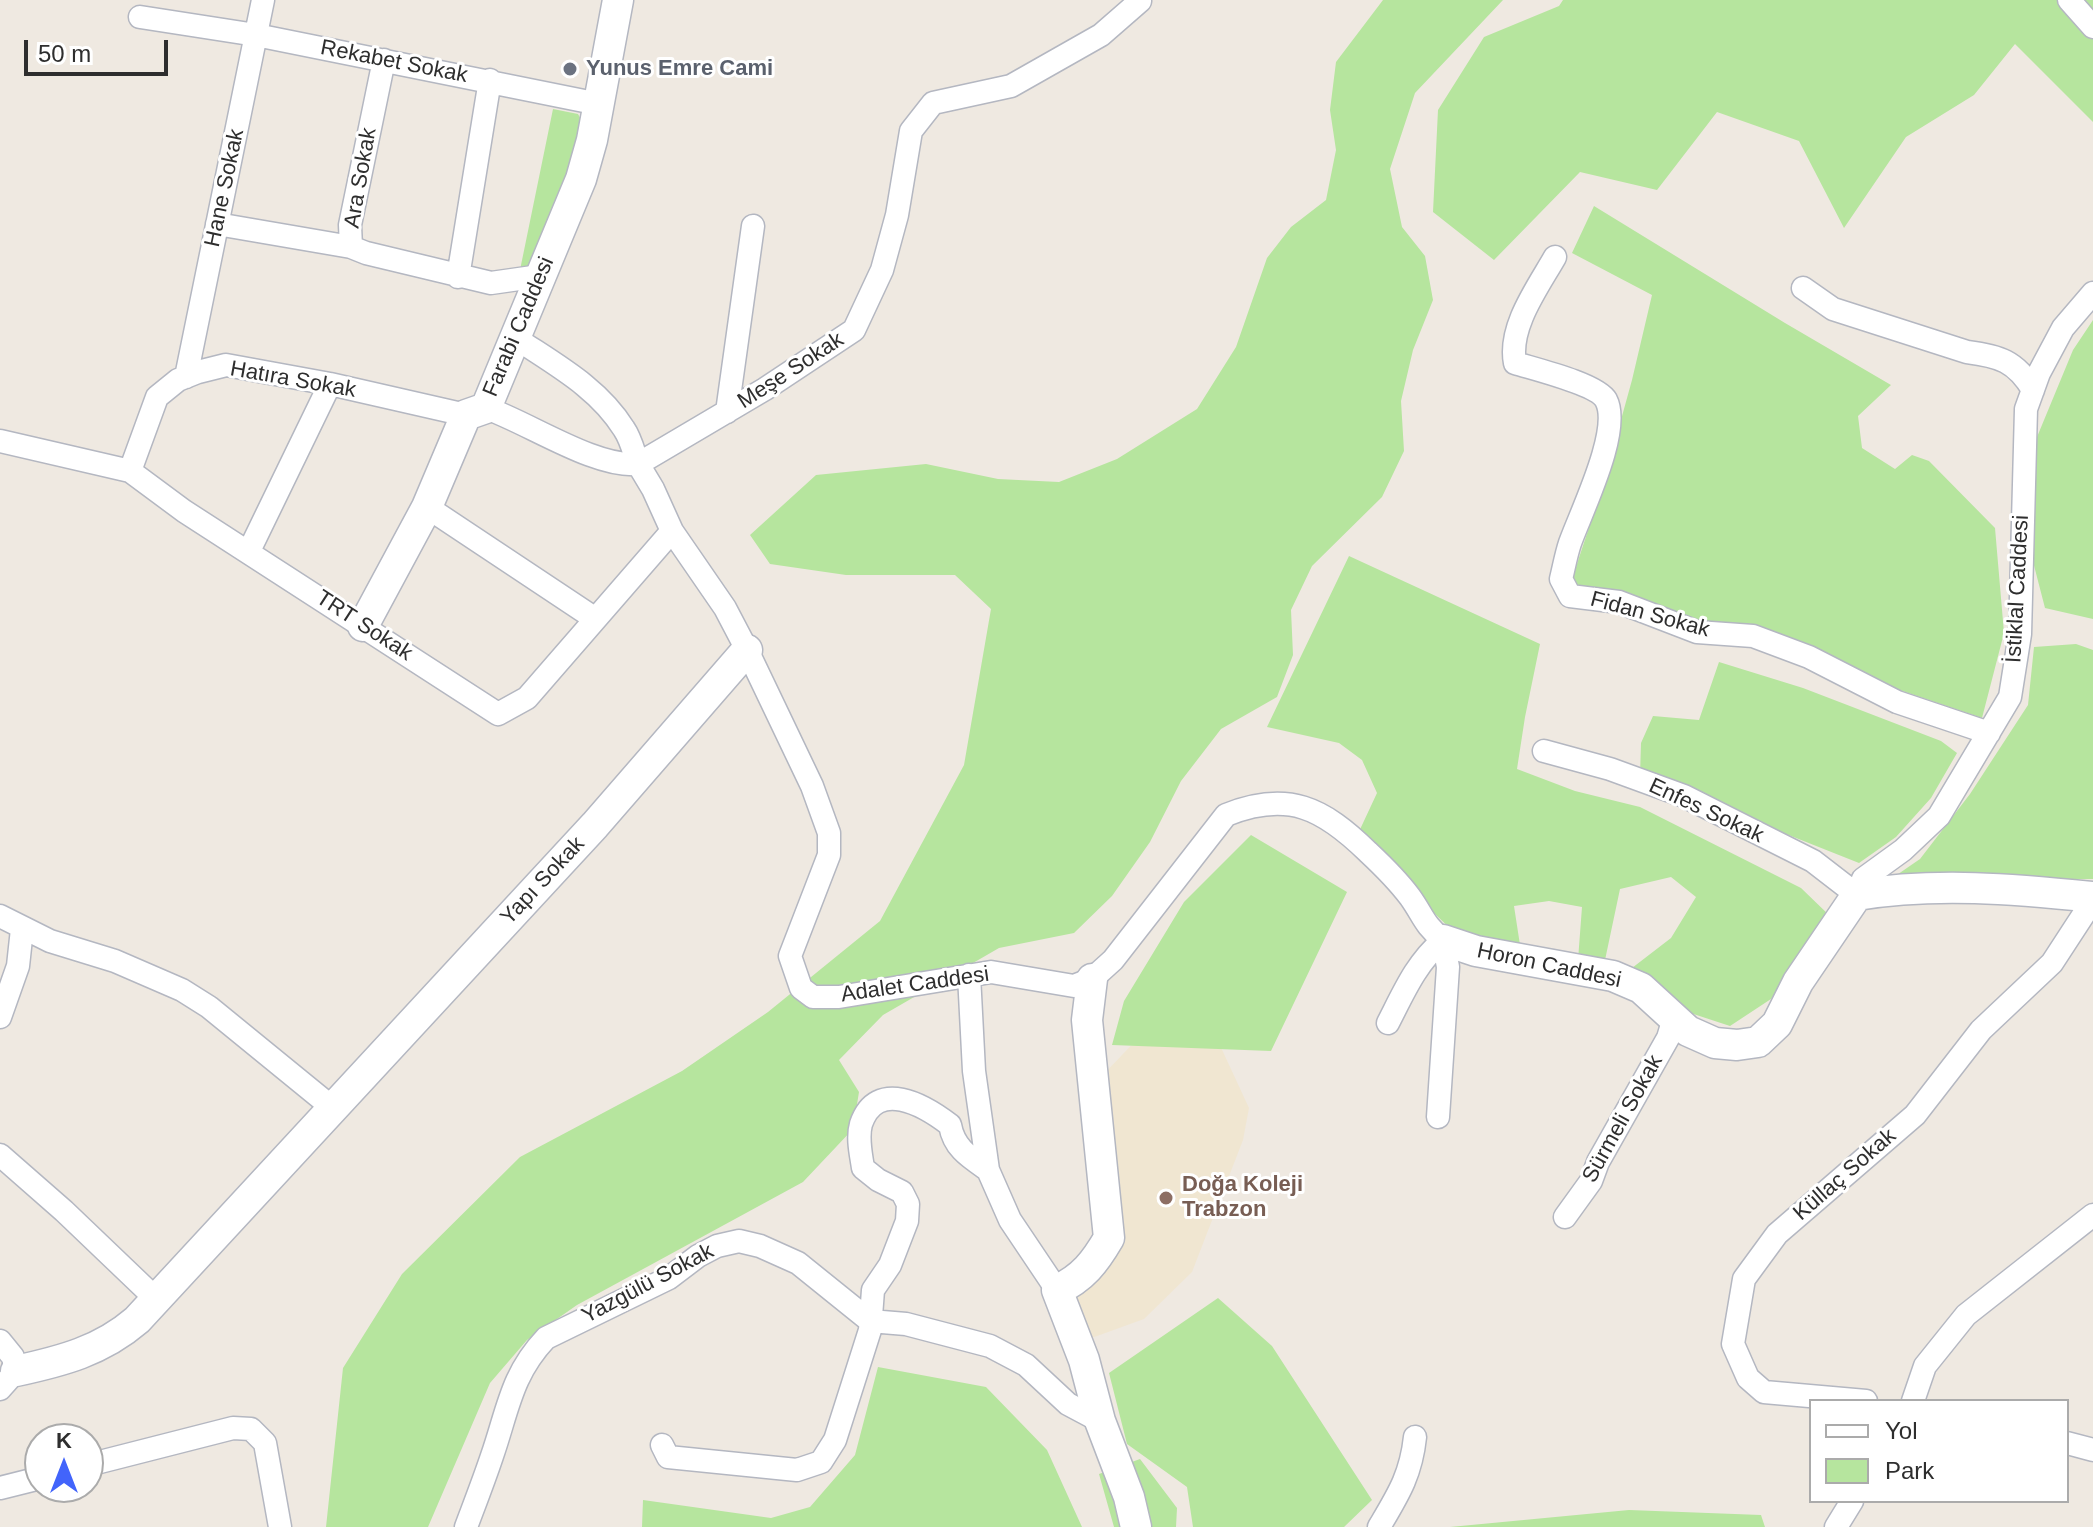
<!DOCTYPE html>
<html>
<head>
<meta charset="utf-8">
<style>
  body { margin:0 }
  #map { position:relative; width:2093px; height:1527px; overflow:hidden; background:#efe9e1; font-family:Helvetica,sans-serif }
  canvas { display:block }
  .legend { position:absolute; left:1809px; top:1399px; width:260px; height:104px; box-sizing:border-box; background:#fff; border:2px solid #ababab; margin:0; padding:10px 14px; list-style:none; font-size:24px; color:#2e2e2e }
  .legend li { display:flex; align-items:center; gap:16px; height:40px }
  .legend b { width:40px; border:2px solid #ababab }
  .north { position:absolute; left:24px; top:1423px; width:80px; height:80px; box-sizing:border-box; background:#fff; border:2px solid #ababab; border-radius:50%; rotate:0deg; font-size:22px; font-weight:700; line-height:32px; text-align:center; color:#2e2e2e }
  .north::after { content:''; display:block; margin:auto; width:28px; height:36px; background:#4264fb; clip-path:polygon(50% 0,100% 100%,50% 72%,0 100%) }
  .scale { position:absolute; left:24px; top:40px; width:144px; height:36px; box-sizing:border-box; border:4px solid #2e2e2e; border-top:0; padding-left:10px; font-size:24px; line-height:28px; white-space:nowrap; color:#2e2e2e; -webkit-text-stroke:6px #fff; paint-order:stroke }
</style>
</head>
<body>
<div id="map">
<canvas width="2093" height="1527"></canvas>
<ul class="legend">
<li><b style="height:10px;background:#fff"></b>Yol</li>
<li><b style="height:22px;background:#b6e59e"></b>Park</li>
</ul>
<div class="north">K</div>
<div class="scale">50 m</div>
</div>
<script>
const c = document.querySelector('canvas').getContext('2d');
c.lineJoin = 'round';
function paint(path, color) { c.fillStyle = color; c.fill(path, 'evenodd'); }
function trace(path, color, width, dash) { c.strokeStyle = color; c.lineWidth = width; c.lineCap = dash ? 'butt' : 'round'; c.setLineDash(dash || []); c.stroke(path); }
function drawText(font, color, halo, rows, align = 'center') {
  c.font = font + ' Helvetica,sans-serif'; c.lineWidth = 6; c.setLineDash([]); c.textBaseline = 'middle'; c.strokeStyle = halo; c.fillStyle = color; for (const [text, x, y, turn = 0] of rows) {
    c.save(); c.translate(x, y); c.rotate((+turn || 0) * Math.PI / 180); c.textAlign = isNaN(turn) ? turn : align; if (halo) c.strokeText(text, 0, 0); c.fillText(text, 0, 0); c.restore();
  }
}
const education = new Path2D(`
  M1166,1009L1218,1041L1249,1108L1243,1140L1192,1272L1144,1319L1086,1340L1067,1292L1113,1230L1100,1078Z`);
const green = new Path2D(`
  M1383,0H1503L1415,93L1390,169L1402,227L1425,256L1433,300L1413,350L1401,401L1404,451L1382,497L1312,566L1291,610L1293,655L1277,697L1221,729L1181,781L1150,842L1112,896L1074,933L999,948L883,1015L839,1060L859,1092L853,1129L803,1182L577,1305L527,1340L490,1383L428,1527H326L343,1368L402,1274L520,1157L682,1071L768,1012L880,921L964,765L991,609L955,575H846L770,564L750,535L816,475L926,464L998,479L1059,482L1117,459L1197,409L1236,347L1267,258L1291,227L1326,200L1336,150L1330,110L1336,62Z
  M1563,0H2093V122L2015,44L1974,95L1906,137L1844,228L1799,141L1717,112L1657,190L1580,172L1494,260L1433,212L1438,110L1484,37L1559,6Z
  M553,109L578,114L586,129L535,270H520Z
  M1594,206L1785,323L1891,385L1858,416L1862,448L1895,469L1912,455L1929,461L1995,528L2004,633L1982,718L1646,604L1576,596L1572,579L1603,485L1632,380L1652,295L1572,253Z
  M2093,320V619L2045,608L2030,550L2037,437L2073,350Z
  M1349,556L1540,644L1525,717L1517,769L1575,791L1640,807L1801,888L1830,916L1771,999L1730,1026L1666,1005L1632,968L1671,938L1696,897L1671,877L1620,889L1605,960H1578L1582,907L1549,901L1514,906L1520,945L1460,938L1356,838L1377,793L1362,760L1339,743L1267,727Z
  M2076,644L2093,650V879L1888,881L1920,859L1970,794L2028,705L2034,647Z
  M1719,662L1803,688L1941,741L1957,753L1931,798L1896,837L1859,863L1640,776L1641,743L1653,716L1699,720Z
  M1251,835L1347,892L1271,1051L1112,1045L1124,1001L1184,902Z
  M1218,1298L1272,1346L1372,1500L1344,1527H1193L1187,1487L1127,1444L1109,1373Z
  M878,1367L986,1387L1047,1450L1082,1527H642L643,1500L771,1518L810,1507L855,1455Z
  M1140,1459L1177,1508L1176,1527H1114L1099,1474Z
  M1629,1510L1761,1515L1765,1527H1450Z`);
const street = new Path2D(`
  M2069,0L2093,27
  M140,17L256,35L599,104
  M384,60L350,225L351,247L366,253L491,283L540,276
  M217,224L351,247
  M1555,257C1538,287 1508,327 1515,363C1534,369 1597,384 1606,400C1622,430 1581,512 1570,543C1566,555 1564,567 1561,579L1570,596L1619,602L1697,632L1753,636L1809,657L1897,702L1989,733
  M458,277L490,80
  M1803,288L1833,309L1967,352C1999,356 2016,361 2033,390
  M514,337C554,364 598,387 624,429C631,439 634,453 638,464L765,389L854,330L882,270L897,215L911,131L933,103L1011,86L1101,35L1140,1
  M186,377L263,0
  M486,408C529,423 595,468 638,464L653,489L672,531L725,608L747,650L812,786L829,833V855L790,956L801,988L813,997H839L991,972L1074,986L1092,979L1113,960L1226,815C1288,790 1323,808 1368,852C1383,866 1398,881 1410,897C1423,915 1424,925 1443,940
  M727,412L753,226
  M0,441L130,471L184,511L498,714L527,698L672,531
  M130,471L157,397L178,380L198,372L226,365L330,384L466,415
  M427,507L594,618
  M249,551L330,384
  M1544,751L1610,769L1684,796L1813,861L1857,895L1863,879L1903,850L1939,816L2010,697L2020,634L2026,409L2039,373L2063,328L2093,293
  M0,916L50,941L115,961L182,990L209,1007L334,1109
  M969,975L974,1071L988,1170L1010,1220L1057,1290
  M0,1017L18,966L22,929
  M1388,1023C1404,992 1416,963 1443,940
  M1438,1117L1448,967L1443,940
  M0,1155L64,1211L155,1298
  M1565,1217L1591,1181L1598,1162L1668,1038L1674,1018
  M0,1341L13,1357L16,1371L0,1389
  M1866,1401L1764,1392L1748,1378L1733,1344L1744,1279L1777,1234L1915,1115L1981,1030L2052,963L2093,900
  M1913,1401L1925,1366L1966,1315L2093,1215
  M2067,1443L2093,1450
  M662,1445L668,1457L797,1470L821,1462L835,1440L870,1330L873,1290L890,1265L907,1221L908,1204L902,1192L878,1180L863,1168C861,1154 857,1138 861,1124C877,1078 924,1105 950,1125C954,1148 969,1157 988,1170
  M88,1465L233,1428L251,1429L265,1443L280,1527
  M0,1488L40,1478
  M466,1527C475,1503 484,1480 492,1456C508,1410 511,1375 546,1338L669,1278L698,1256L717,1246L739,1241L760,1246L798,1263L870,1321L906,1324L990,1346L1026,1365L1068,1404L1100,1421
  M1379,1527C1398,1495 1411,1475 1415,1437
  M1836,1527L1852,1501`);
const secondary = new Path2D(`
  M363,626L427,507L466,415L486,408L581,179L592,140L618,0
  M1443,940L1476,951L1613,976L1641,988L1688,1031L1715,1043L1737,1045L1758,1042L1777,1024L1798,982L1857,895C1935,882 2015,889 2093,897
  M1092,979L1087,1020L1109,1238C1095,1262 1083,1278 1057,1290L1084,1360L1100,1421L1129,1497L1136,1527
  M16,1371C62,1361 101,1351 137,1320L595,825L747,650`);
const markers = [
  [570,69,8,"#6b7280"],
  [1166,1198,8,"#8d6e63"]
];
const streetNames = [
  ["Rekabet Sokak",394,62,11],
  ["Ara Sokak",361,178,-80],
  ["Hane Sokak",225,188,-78],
  ["Farabi Caddesi",519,327,-67],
  ["Meşe Sokak",791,371,-33],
  ["Hatıra Sokak",293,380,10],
  ["İstiklal Caddesi",2018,589,-87],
  ["Fidan Sokak",1650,615,15],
  ["TRT Sokak",364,626,33],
  ["Enfes Sokak",1706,811,25],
  ["Yapı Sokak",543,881,-47],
  ["Horon Caddesi",1549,966,12],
  ["Adalet Caddesi",915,985,-8],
  ["Sürmeli Sokak",1623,1119,-61],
  ["Küllaç Sokak",1845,1175,-41],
  ["Yazgülü Sokak",648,1284,-28]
];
const worshipNames = [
  ["Yunus Emre Cami",586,69]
];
const educationNames = [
  ["Doğa Koleji",1182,1185],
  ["Trabzon",1182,1210]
];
paint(education, '#f0e6d1');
paint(green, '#b6e59e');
trace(street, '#b4b7c1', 25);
trace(secondary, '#b4b7c1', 33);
trace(street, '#fff', 22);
trace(secondary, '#fff', 30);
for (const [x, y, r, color] of markers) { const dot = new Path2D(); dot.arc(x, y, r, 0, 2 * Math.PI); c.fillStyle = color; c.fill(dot); trace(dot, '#fff', 3); }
drawText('22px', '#2e2e2e', '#fff', streetNames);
drawText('bold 22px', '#5b616d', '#fff', worshipNames, 'left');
drawText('bold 22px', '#785e54', '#fff', educationNames, 'left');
</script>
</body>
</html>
